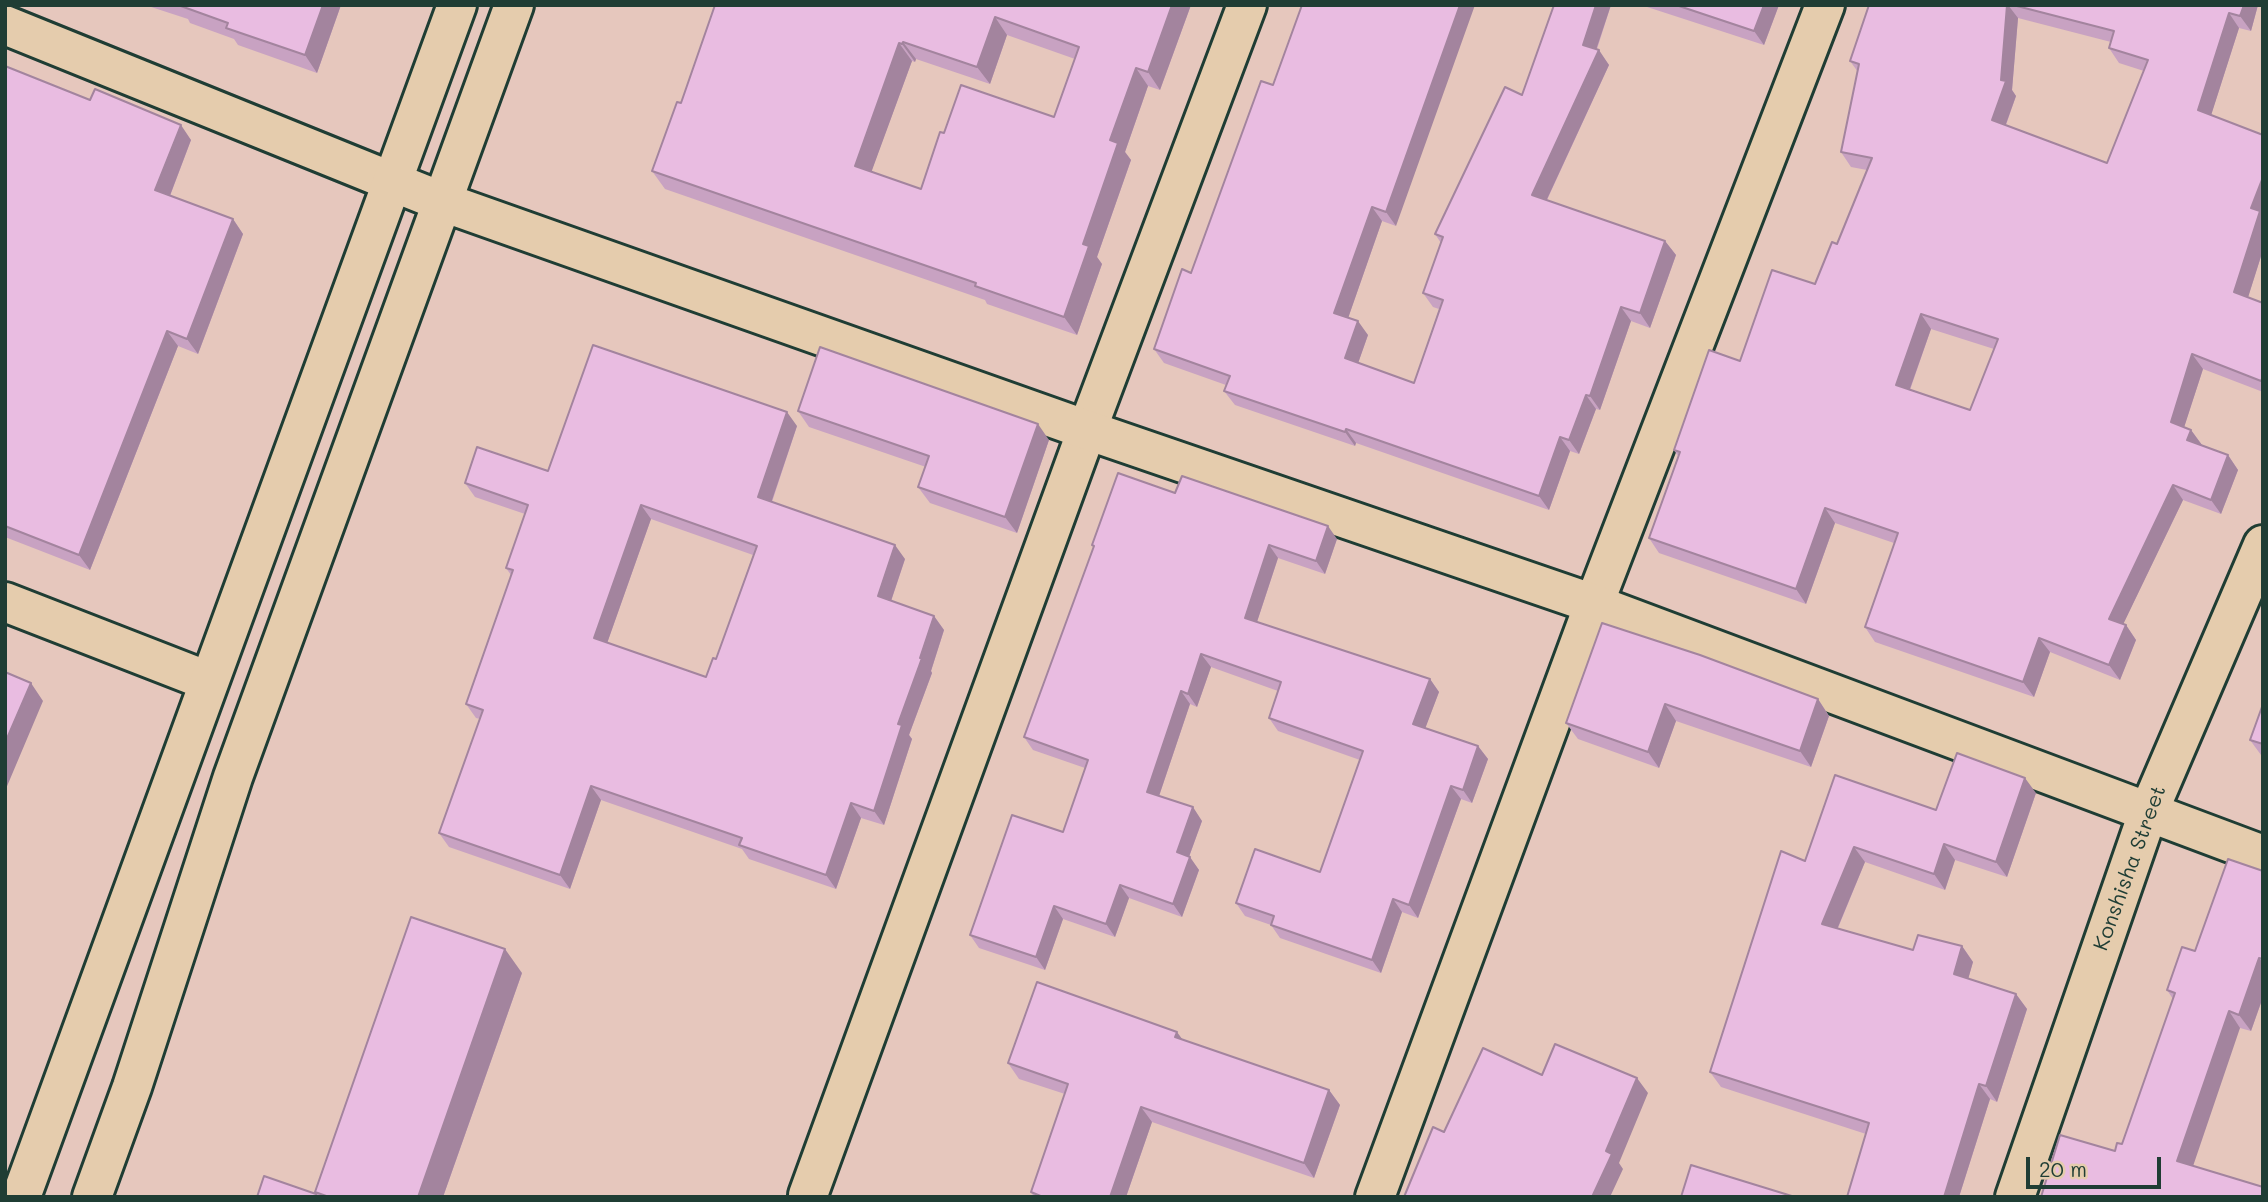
<!DOCTYPE html>
<html>
<head>
<meta charset="utf-8">
<style>
  body { margin:0 }
  #map { position:relative; width:2268px; height:1202px; overflow:hidden; background:#e6c7bd; font-family:Mali,sans-serif }
  canvas { display:block }
  .frame { position:absolute; inset:0; border:7px solid #1f3d34; pointer-events:none }
  .scale { position:absolute; left:2026px; top:1157px; width:135px; height:32px; box-sizing:border-box; border:4px solid #1f3d34; border-top:0; padding-left:9px; font-size:21px; line-height:24px; white-space:nowrap; color:#1f3d34; -webkit-text-stroke:5px #e5ccad; paint-order:stroke }
</style>
</head>
<body>
<div id="map">
<canvas width="2268" height="1202"></canvas>
<div class="frame"></div>
<div class="scale">20 m</div>
</div>
<script>
const c = document.querySelector('canvas').getContext('2d');
c.lineJoin = 'round';
function trace(path, color, width, dash) { c.strokeStyle = color; c.lineWidth = width; c.lineCap = dash ? 'butt' : 'round'; c.setLineDash(dash || []); c.stroke(path); }
function paint(path, color) { c.fillStyle = color; c.fill(path, 'evenodd'); }
function drawText(font, color, halo, rows, align = 'center') {
  c.font = font + ' Mali,sans-serif'; c.lineWidth = 6; c.setLineDash([]); c.textBaseline = 'middle'; c.strokeStyle = halo; c.fillStyle = color; for (const [text, x, y, turn = 0] of rows) {
    c.save(); c.translate(x, y); c.rotate((+turn || 0) * Math.PI / 180); c.textAlign = isNaN(turn) ? turn : align; if (halo) c.strokeText(text, 0, 0); c.fillText(text, 0, 0); c.restore();
  }
}
const street = new Path2D(`
  M5,25L393,182
  M5,602L208,681
  M808,1195L1087,430L1247,5
  M1375,1197L1594,604L1825,5`);
const secondary = new Path2D(`
  M393,182L443,202L1087,430L1594,604L2263,855
  M21,1197L457,5
  M92,1197L132,1087L233,777L514,5
  M2015,1197L2148,813L2263,545`);
const wall = new Path2D(`
  M145,5H341L317,73L238,45L234,39L190,23L188,19Z
  M715,5H1191L1160,90L1148,86L1125,152L1131,160L1097,257L1102,264L1077,335L987,304L985,300L665,189L652,171L681,103ZM1007,35L1075,59L1054,117L944,133L921,189L871,172L912,61L915,62L916,59L990,84Z
  M1302,5L1396,226L1382,221L1348,318L1368,335L1358,363L1414,383L1439,309L1433,307L1423,293L1441,243L1435,234L1522,95L1554,5H1611L1597,49L1609,65L1547,200L1665,241L1676,255L1650,328L1631,321L1600,410L1596,409L1579,454L1570,451L1549,510L1356,443L1355,446L1235,405L1224,391L1226,385L1164,363L1154,349L1191,273L1273,85Z
  M1641,5H1779L1764,45Z
  M1869,5H2258L2251,31L2239,28L2211,115L2263,250L2248,297L2263,303V392L2203,369L2184,427L2191,430L2202,445L2228,455L2238,470L2221,514L2183,500L2123,624L2126,625L2136,640L2120,680L2050,652L2034,697L1875,642L1865,627L1894,543L1835,523L1806,604L1659,553L1649,538L1678,456L1674,450L1740,361L1815,284L1837,244L1867,170L1851,167L1841,152L1858,72L1850,61ZM2018,18L2111,42L2109,48L2119,63L2144,71L2107,163L2006,125L2016,96L2012,90ZM1931,329L1994,349L1970,410L1910,390Z
  M5,66L191,140L170,196L233,219L243,234L198,354L178,346L90,570L5,537Z
  M798,411L1049,440L1017,533L930,503L918,487L926,467L809,427Z
  M797,426L772,502L905,559L891,601L934,616L944,630L931,671L932,673L909,735L912,739L884,825L861,818L836,889L749,859L742,849L601,800L570,889L449,847L439,833L480,719L476,718L466,704L511,575L506,568L525,514L475,497L465,483L548,471ZM651,519L753,555L716,659L706,677L607,643Z
  M1175,493L1337,539L1325,574L1278,558L1257,622L1430,679L1439,692L1425,728L1478,746L1488,759L1472,803L1461,799L1418,918L1402,912L1381,973L1280,938L1271,925L1245,916L1236,903L1320,872L1360,760L1278,731L1269,718L1278,691L1211,667L1197,707L1190,704L1159,796L1202,821L1189,857L1199,870L1182,917L1129,898L1115,937L1063,919L1045,970L979,948L970,935L1063,832L1085,768L1033,750L1024,737L1094,548L1092,545Z
  M1602,623L1818,699L1829,716L1811,767L1676,721L1659,768L1578,739L1566,723Z
  M2263,704V756L2261,755L2250,740Z
  M2036,793L2007,877L1955,860L1945,890L1865,862L1838,928L1913,950L1962,946L1973,962L1968,979L2016,994L2027,1009L1997,1102L1990,1099L1959,1197H1847L1866,1134L1721,1087L1710,1072L1805,861L1936,810Z
  M2263,871V997L2251,1031L2240,1028L2115,1151L2122,1144L2173,999L2167,990L2195,951Z
  M522,973L443,1197H257L316,1194L315,1192Z
  M1183,1040L1329,1090L1340,1105L1314,1178L1152,1122L1126,1197H1034L1031,1192L1065,1094L1019,1079L1008,1063Z`);
const shadedWall = new Path2D(`
  M323,5H341L317,73L305,55Z
  M1172,5H1191L1160,90L1148,72Z
  M1460,5H1475L1396,226L1386,212Z
  M1596,5H1611L1593,59L1583,45Z
  M1764,5H1779L1764,45L1754,31Z
  M2007,5H2008L2018,18L2012,90L2016,96L2002,135L1992,120L2001,80Z
  M2244,5H2258L2251,31L2240,16Z
  M2229,13L2239,28L2208,125L2198,110Z
  M995,17L1007,35L990,84L977,67Z
  M903,42L916,59L915,62L902,44Z
  M899,43L912,61L867,184L855,166Z
  M1599,50L1609,65L1542,210L1532,195Z
  M1136,68L1148,86L1125,152L1131,160L1097,257L1102,264L1077,335L1064,317L1110,140Z
  M181,125L191,140L166,206L155,190Z
  M2263,177V250L2245,307L2234,292L2251,208Z
  M1372,207L1382,221L1345,327L1334,313Z
  M233,219L243,234L198,354L187,339Z
  M1665,241L1676,255L1650,328L1640,313Z
  M1621,307L1631,321L1600,410L1590,396Z
  M1921,314L1931,329L1906,400L1896,385Z
  M1358,321L1368,335L1355,372L1345,358Z
  M167,331L178,346L90,570L79,555Z
  M2192,354L2203,369L2181,437L2171,422Z
  M1586,395L1596,409L1579,454L1569,440Z
  M787,412L797,426L768,512L758,497Z
  M1038,424L1049,440L1017,533L1005,517Z
  M1346,429L1356,443L1355,446L1345,432Z
  M2191,430L2202,445L2187,440Z
  M1560,437L1570,451L1549,510L1539,496Z
  M2228,455L2238,470L2221,514L2211,500Z
  M2173,485L2183,500L2119,633L2109,619Z
  M641,505L651,519L604,652L594,638Z
  M1825,508L1835,523L1806,604L1796,589Z
  M1328,526L1337,539L1325,574L1316,561Z
  M895,545L905,559L888,610L878,596Z
  M1269,545L1278,558L1254,631L1245,618Z
  M934,616L944,630L931,671L932,673L909,735L912,739L884,825L874,811L898,724Z
  M2126,625L2136,640L2120,680L2109,665Z
  M2039,638L2050,652L2034,697L2023,682Z
  M1201,654L1211,667L1197,707L1188,694Z
  M1430,679L1439,692L1422,737L1413,724Z
  M31,683L43,701L5,791V743Z
  M1181,691L1190,704L1156,805L1147,792Z
  M1818,699L1829,716L1811,767L1800,751Z
  M1665,704L1676,721L1659,768L1648,752Z
  M1478,746L1488,759L1472,803L1463,790Z
  M2025,778L2036,793L2007,877L1996,862Z
  M591,786L601,800L570,889L560,875Z
  M1451,786L1461,799L1418,918L1409,905Z
  M851,803L861,818L836,889L826,875Z
  M1193,807L1202,821L1186,865L1177,852Z
  M1944,844L1955,860L1945,890L1934,874Z
  M1854,847L1865,862L1833,939L1822,924Z
  M1190,857L1199,870L1182,917L1173,904Z
  M1120,885L1129,898L1115,937L1106,924Z
  M1393,899L1402,912L1381,973L1372,960Z
  M1054,906L1063,919L1045,970L1036,957Z
  M1962,946L1973,962L1965,990L1954,974Z
  M505,949L522,973L443,1197H418Z
  M2259,958L2263,963V997L2251,1031L2239,1015Z
  M2016,994L2027,1009L1997,1102L1986,1086Z
  M2229,1011L2240,1028L2189,1178L2177,1161Z
  M1177,1032L1188,1047L1175,1037Z
  M1637,1078L1648,1093L1619,1163L1623,1169L1610,1197H1592L1606,1151Z
  M1979,1084L1990,1099L1959,1197H1944Z
  M1329,1090L1340,1105L1314,1178L1304,1163Z
  M1141,1107L1152,1122L1126,1197H1110Z`);
const building = new Path2D(`
  M178,5H323L305,55L226,28L228,23Z
  M715,5H1172L1148,72L1136,68L1110,140L1118,143L1083,244L1089,246L1064,317L975,286L976,283L652,171L677,102L681,103ZM995,17L1079,47L1054,117L961,85L944,133L940,132L921,189L855,166L899,43L902,44L903,42L977,67Z
  M1302,5H1460L1386,212L1372,207L1334,313L1358,321L1345,358L1414,383L1443,300L1423,293L1443,237L1435,234L1505,87L1522,95L1554,5H1596L1583,45L1599,50L1532,195L1665,241L1640,313L1621,307L1590,396L1586,395L1569,440L1560,437L1539,496L1346,429L1345,432L1224,391L1230,376L1154,349L1182,269L1191,273L1261,81L1273,85Z
  M1676,5H1764L1754,31Z
  M1869,5H2007L2001,80L2006,81L1992,120L2107,163L2148,60L2109,48L2114,31L2013,5H2244L2240,16L2229,13L2198,110L2263,135V177L2251,208L2260,211L2234,292L2263,303V376L2261,381L2192,354L2171,422L2191,430L2187,440L2228,455L2211,500L2173,485L2109,619L2126,625L2109,665L2039,638L2023,682L1865,627L1898,533L1825,508L1796,589L1649,538L1680,452L1674,450L1709,350L1740,361L1772,270L1815,284L1832,242L1837,244L1872,158L1841,152L1859,64L1850,61ZM1921,314L1998,339L1970,410L1896,385Z
  M5,66L90,100L95,89L181,125L155,190L233,219L187,339L167,331L79,555L5,526Z
  M593,345L787,412L758,497L895,545L878,596L934,616L920,658H922L898,724L902,725L874,811L851,803L826,875L739,845L742,838L591,786L560,875L439,833L483,710L466,704L513,570L506,568L528,505L465,483L477,447L548,471ZM641,505L757,546L716,659L713,658L706,677L594,638Z
  M820,347L1038,424L1005,517L918,487L929,456L798,411Z
  M1118,473L1175,493L1182,476L1328,526L1316,561L1269,545L1245,618L1430,679L1413,724L1478,746L1463,790L1451,786L1409,905L1393,899L1372,960L1271,925L1274,916L1236,903L1255,849L1320,872L1363,751L1269,718L1281,682L1201,654L1188,694L1181,691L1147,792L1193,807L1177,852L1190,857L1173,904L1120,885L1106,924L1054,906L1036,957L970,935L1012,815L1063,832L1088,760L1024,737L1094,546L1092,545Z
  M1602,623L1700,655L1818,699L1800,751L1665,704L1648,752L1566,723Z
  M5,672L31,683L5,743Z
  M2263,704V744L2250,740Z
  M1957,753L2025,778L1996,862L1944,844L1934,874L1854,847L1822,924L1913,950L1918,935L1962,946L1954,974L2016,994L1986,1086L1979,1084L1944,1197H1847L1869,1123L1710,1072L1781,851L1805,861L1835,775L1936,810Z
  M2228,859L2263,871V959L2259,958L2239,1015L2229,1011L2177,1161L2263,1187L2262,1193H2263V1197H2041L2060,1135L2115,1151L2117,1143L2122,1144L2175,993L2167,990L2182,947L2195,951Z
  M411,917L505,949L418,1197H329L315,1192Z
  M1037,982L1177,1032L1175,1037L1329,1090L1304,1163L1141,1107L1110,1197H1043L1031,1192L1068,1084L1008,1063Z
  M1555,1044L1637,1078L1606,1151L1612,1154L1592,1197H1404L1433,1127L1444,1132L1483,1048L1542,1075Z
  M1691,1165L1795,1197H1681Z
  M264,1176L316,1194L317,1197H257Z`);
const streetNames = [
  ["Konshisha Street",2130,868,-70]
];
trace(street, '#1f3d34', 44);
trace(secondary, '#1f3d34', 44);
trace(street, '#e5ccad', 38);
trace(secondary, '#e5ccad', 38);
paint(wall, '#c8a2c2');
paint(shadedWall, '#a3849e');
paint(building, '#e9bce1');
trace(building, '#a3849e', 2);
drawText('21px', '#1f3d34', '#e5ccad', streetNames);
</script>
</body>
</html>
